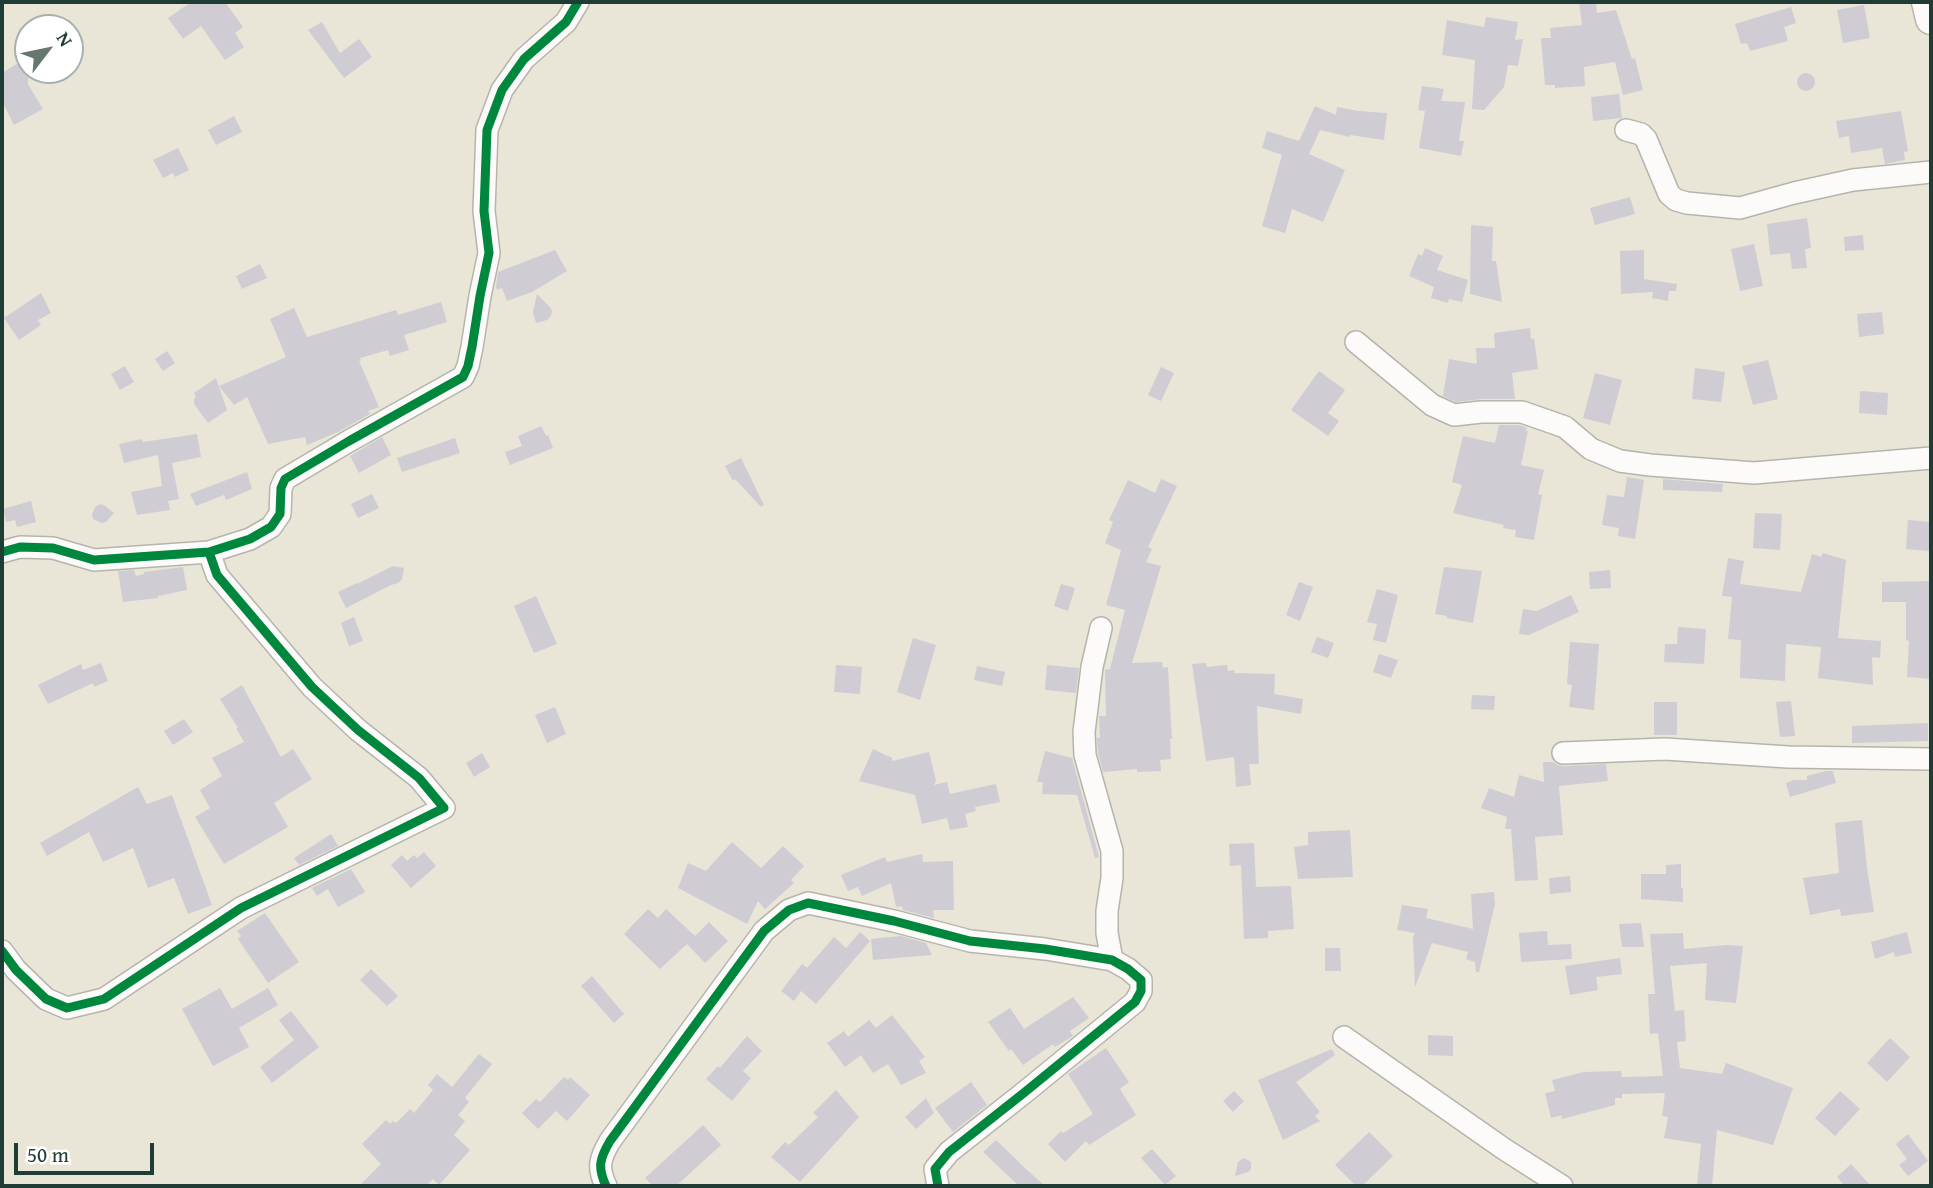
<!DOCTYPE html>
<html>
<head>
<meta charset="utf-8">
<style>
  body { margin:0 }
  #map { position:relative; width:1933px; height:1188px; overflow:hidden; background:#e9e5d7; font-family:"Gentium Book Plus",serif }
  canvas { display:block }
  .frame { position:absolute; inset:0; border:4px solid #1f3d34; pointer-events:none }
  .north { position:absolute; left:14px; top:14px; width:70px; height:70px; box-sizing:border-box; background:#fff; border:2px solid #a5b1ae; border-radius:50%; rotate:58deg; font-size:19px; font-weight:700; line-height:28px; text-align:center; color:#1f3d34 }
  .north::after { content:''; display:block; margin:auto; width:24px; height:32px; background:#66786d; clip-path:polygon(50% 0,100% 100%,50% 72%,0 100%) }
  .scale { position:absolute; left:14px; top:1143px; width:140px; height:32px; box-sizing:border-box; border:4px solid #1f3d34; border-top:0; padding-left:9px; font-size:21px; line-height:24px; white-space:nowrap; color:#1f3d34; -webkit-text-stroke:5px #fff; paint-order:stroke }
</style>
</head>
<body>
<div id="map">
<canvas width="1933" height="1188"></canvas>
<div class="frame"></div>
<div class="north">N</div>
<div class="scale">50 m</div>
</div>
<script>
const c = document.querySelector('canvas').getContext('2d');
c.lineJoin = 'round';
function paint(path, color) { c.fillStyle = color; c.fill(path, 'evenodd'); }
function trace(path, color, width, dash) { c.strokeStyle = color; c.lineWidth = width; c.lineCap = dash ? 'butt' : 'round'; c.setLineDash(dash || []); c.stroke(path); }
const building = new Path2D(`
  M191,2H225L243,27L235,33L244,47L225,60L201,26L183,39L168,18Z
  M1579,2H1596L1597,13L1616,10L1632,59L1635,58L1643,90L1623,95L1615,62L1584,67L1585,86L1555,88V85H1545L1541,38H1551L1550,28L1582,25Z
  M1864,5L1870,38L1843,43L1837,10Z
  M1791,7L1796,23L1784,27L1788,41L1750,51L1747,43L1741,44L1735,24Z
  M1486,17L1518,22L1515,40L1523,39L1518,66L1508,65L1504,87L1484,110L1472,109L1475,60L1442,55L1447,20L1484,27Z
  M322,22L340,53L359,39L372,57L344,78L308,30Z
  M28,57V84L43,109L14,125L2,101V73Z
  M1797 82a9 9 0 1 1 18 0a9 9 0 1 1-18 0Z
  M1422,86L1444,89L1441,101L1465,102L1459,141H1464L1461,156L1419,148L1425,111L1418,110Z
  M1619,94L1622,118L1593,121L1591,97Z
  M1315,106L1336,115L1337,107L1358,111L1387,113L1384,140L1350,135V137L1320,130L1309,154L1345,170L1323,222L1292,209L1285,233L1262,226L1282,155L1262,148L1267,131L1299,141Z
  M1901,111L1908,151L1904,152L1905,160L1885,164L1882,148L1851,153L1849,136L1839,138L1836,121Z
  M234,116L242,132L216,145L208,130Z
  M178,148L189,170L175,177L173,173L163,178L153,160Z
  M1630,197L1635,214L1595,225L1590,208Z
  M1807,218L1811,248L1805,249L1807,268L1792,269L1790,253L1770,255L1767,224Z
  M1471,225L1493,227L1492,261H1496L1502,302L1470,294Z
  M1863,235L1864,250L1845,251L1844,237Z
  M1754,244L1763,286L1740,291L1731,249Z
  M1425,248L1443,256L1437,270L1468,280L1462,302L1449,299L1448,303L1431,298L1434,287L1409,276L1418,254L1422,256Z
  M555,250L567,271L532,292L507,301L502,288L497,290L496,286L498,272Z
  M1644,250V279L1677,284L1676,291H1669L1668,301L1652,298L1653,292L1621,294L1620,251Z
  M260,264L267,278L242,289L236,276Z
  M41,293L51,313L38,320L41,325L19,340L4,318Z
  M537,294L550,307L552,311L551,316L547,320L536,323L533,312Z
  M441,302L447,322L404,335L409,350L390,356L388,350L360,358L361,361H359L379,407L368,411L370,414L338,432L307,445L305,437L268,444L247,397L234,405L219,386L286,357L270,319L294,308L307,337L396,310L398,315Z
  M1882,312L1884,334L1859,337L1857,314Z
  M1530,328L1531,339L1534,338L1538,369L1512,373L1515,399H1481L1456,402L1443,396L1449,359L1477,364L1476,348H1495L1494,333Z
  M167,351L175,363L163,371L155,359Z
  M1768,360L1778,399L1753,405L1742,366Z
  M125,366L134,382L120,390L111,374Z
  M1161,367L1174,373L1161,401L1148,395Z
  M1695,368L1725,372L1721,402L1692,399Z
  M1319,371L1345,390L1328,413L1339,421L1328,436L1291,410Z
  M1595,373L1622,380L1610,425L1583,418Z
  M216,378L227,410L208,423L194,404V399L196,397L194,393Z
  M1860,391L1888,393L1887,415L1859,413Z
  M1499,425H1520L1527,428L1526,431H1528L1521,465L1544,470L1538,494L1542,495L1534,540L1515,537L1516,530L1503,528L1504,525L1453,513L1462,485L1452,482L1463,436L1495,443Z
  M541,426L546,436L548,435L553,448L510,465L505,452L522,446L518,436Z
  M197,434L201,457L172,463L179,499L168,501L170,510L137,515L131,492L162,486L158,455L124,463L119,444L142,439L143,442Z
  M382,437L391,455L359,473L350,456Z
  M455,438L460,453L402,472L397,458Z
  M741,458L764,505L761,507L735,479L733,481L725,466Z
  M247,472L252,489L226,500L224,495L196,506L190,494Z
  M1627,477L1644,480L1635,539L1618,536L1619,528L1602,525L1607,495L1624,497Z
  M1161,479L1177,486L1148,547L1152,549L1146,562L1161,566L1132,663L1162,662L1163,668L1168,667L1172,739H1170L1171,759L1160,760L1161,771L1137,772V769L1103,772L1098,753L1097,738H1100L1099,716H1106L1105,670L1110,669L1125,610L1106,605L1121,550L1105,543L1113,522L1109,520L1128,480L1155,493Z
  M1663,479L1723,484L1722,492L1663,490Z
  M372,494L379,508L358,518L351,504Z
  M31,501L36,522L17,527L15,520L6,522L3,509Z
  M101,504L105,506L114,513L106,522L102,523L93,519L92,514L96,506Z
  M1755,513L1782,514L1780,550L1753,548Z
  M1908,520L1931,522L1929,551L1906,549Z
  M1823,553L1846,560L1838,638L1881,641L1880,658L1872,657L1873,685L1818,678L1821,647L1786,644L1785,681L1740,678L1741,640L1728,639L1732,597L1722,596L1728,558L1744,561L1740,584L1801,592L1812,554L1821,557Z
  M393,566L404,568L402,579L398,583L391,585L346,608L338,592L357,583V584Z
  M183,567L187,590L158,596V598L123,602L118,571L134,570L136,576L144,574V572Z
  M1444,567L1482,571L1473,623L1447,618V616L1435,614Z
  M1610,570L1611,588L1590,589L1589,572Z
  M1931,581V679L1907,677L1909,641L1906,640V602H1882V582Z
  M1299,582L1313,587L1300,621L1286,615Z
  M1061,584L1075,588L1068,611L1054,606Z
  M1377,589L1398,595L1386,643L1373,640L1377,624L1367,622Z
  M1571,595L1579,612L1529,635L1519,634L1523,609L1537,611Z
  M536,596L557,644L534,653L514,606Z
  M354,617L363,641L349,646L341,623Z
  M1678,627L1706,629L1704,664L1664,662L1665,644H1677Z
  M1317,637L1334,643L1328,658L1311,652Z
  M913,638L936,645L920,700L897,692Z
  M1570,642L1599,644L1594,710L1569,707L1572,685L1567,684Z
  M1379,654L1398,660L1391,678L1373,672Z
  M101,663L108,681L94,687L93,683L48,704L38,685L81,664L83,670Z
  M1206,663L1207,667L1227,665L1228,671L1234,670V673L1275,674L1274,694L1303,699L1301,714L1257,706L1259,764H1249L1251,785L1236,787L1234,757L1206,761L1192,664Z
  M836,665L862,667L860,694L834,692Z
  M1047,665L1079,668L1076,693L1045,690Z
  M977,666L1005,672L1002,686L974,680Z
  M242,685L281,757L293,749L312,779L274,803L288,827L224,864L195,817L210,808L200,790L222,776L212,758L244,742L236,728H238L220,699Z
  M1472,695L1495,696L1494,710L1471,709Z
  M1791,701L1795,736L1780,737L1776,702Z
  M1654,702H1677V735H1654Z
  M555,707L566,734L547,743L535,715Z
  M184,719L193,732L173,745L164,731Z
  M1928,723V741L1852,743V726Z
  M873,749L892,758V761L929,752L936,781L934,785L947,782L950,794L996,784L1000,802L975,807L976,811L965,814L968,827L950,830L947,818L922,824L915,795L859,781Z
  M1045,751L1072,758L1099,857L1095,858L1077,795L1042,794L1043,782H1037Z
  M482,753L490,767L474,777L466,763Z
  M1543,762H1554L1557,765L1564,766L1606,764L1608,781L1559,786L1563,835L1535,837L1538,880L1515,881L1511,829H1505L1507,817L1481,808L1489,788L1514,797L1519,775L1544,782Z
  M1826,771H1833L1836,783L1790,797L1786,783L1794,780H1807V776Z
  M138,787L147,804L172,795L212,905L188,914L174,878L148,888L133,848L103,862L89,832L47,856L40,843Z
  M1862,820L1867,868L1874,912L1841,916L1840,909L1810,915L1803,878L1839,873L1835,823Z
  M1350,830L1353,877L1298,879L1294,847L1308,845V832Z
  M331,834L338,846L299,865L294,858Z
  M732,842L761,868L783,846L804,866L791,880L794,883L765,909L758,901L747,924L678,888L688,863L706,871Z
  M1254,843L1256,887L1291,886L1294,929L1268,931V938L1244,939L1241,865L1230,866L1229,844Z
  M424,852L436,866L411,888L391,865L402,855L407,861L414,855L417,858Z
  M922,854L923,862L953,861L954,910H933L934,918L903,910L902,906L896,907L891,883L862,896L858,887L848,891L841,875L885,857L887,862Z
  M1681,864V888H1683V902L1641,899V874H1666V865Z
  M351,869L365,892L338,907L328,889L317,896L312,888Z
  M1570,876L1571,892L1550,894L1549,878Z
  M1494,892L1495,904L1479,972H1476L1475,962L1466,959L1468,952L1432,943L1415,987L1413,937L1415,933L1397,930L1402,905L1428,909L1426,918L1473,929L1471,894Z
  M648,909L658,918L666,909L695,936L709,922L728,941L705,963L687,944L660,969L624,934Z
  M265,913L299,962L268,983L238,939L241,936L237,931Z
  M1641,923L1644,947H1622L1619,924Z
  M1547,931L1548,945L1571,944L1572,959L1521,962L1519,933Z
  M860,932L870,941L816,1004L801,991L794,1001L781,991L802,964L807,968L834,937L846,948Z
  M1907,932L1912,953L1895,957L1894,952L1875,959L1871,942Z
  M1683,933L1684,949L1727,945L1743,946L1736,1003L1705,1000L1707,963L1670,966L1675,1011L1684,1010L1686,1041L1677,1042L1680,1068L1722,1074L1726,1063L1793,1088L1773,1145L1717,1130L1712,1186H1697L1701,1144L1664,1138L1668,1117L1662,1116L1665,1093L1622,1094V1098H1615V1105L1562,1119L1561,1115L1551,1118L1545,1093L1555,1091L1552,1080L1584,1072L1621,1071L1622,1077L1663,1076L1658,1033L1650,1034L1648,994H1655L1650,934Z
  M901,936L926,943L932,955L873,960L871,939Z
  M1325,948H1340L1341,971H1325Z
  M1620,958L1622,974L1596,977L1598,990L1570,995L1565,966Z
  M371,969L398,996L387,1006L360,980Z
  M592,976L624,1014L614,1023L581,986Z
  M220,988L232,1009L268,988L278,1005L239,1028L249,1047L213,1066L182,1009Z
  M1073,997L1089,1018L1070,1031L1073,1036L1055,1047L1053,1044L1023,1065L1011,1049L1009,1051L988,1022L1010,1008L1024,1029Z
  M291,1011L319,1047L272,1083L260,1067L294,1040L279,1020Z
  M892,1015L925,1057L919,1061L926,1073L901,1085L888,1064L873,1073L861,1055L845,1067L827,1043L844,1031L848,1037L869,1020L876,1028Z
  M1428,1035L1453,1036V1056L1428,1055Z
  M747,1036L762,1051L743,1071L751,1078L732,1101L706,1079L718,1066L720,1068Z
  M1890,1038L1910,1057L1887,1082L1867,1063Z
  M1106,1048L1129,1082L1120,1089L1136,1115L1089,1145L1086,1141L1065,1162L1048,1144L1061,1131L1063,1133L1093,1114L1068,1074Z
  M1332,1049L1335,1055L1296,1082L1320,1112L1315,1116L1320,1121L1283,1140L1258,1080Z
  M479,1054L492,1064L465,1098L469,1102L458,1115L465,1121L454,1135L470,1150L439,1185L433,1179L426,1186H359L381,1164L362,1144L386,1120L390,1124L393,1121L396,1123L410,1109L414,1113L433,1090L428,1085L437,1074L452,1087Z
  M564,1077L568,1080L570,1077L590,1095L567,1121L556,1111L538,1129L522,1113L536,1099L540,1102Z
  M971,1082L987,1105L953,1132L935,1108Z
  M836,1090L859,1117L800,1182L771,1157L785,1142L789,1145L818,1117L813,1113Z
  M1234,1091L1244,1101L1233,1112L1223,1101Z
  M1840,1091L1860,1109L1835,1136L1815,1118Z
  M926,1098L934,1113L916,1129L905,1117Z
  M703,1125L721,1145L676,1186H653L645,1178Z
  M1369,1132L1393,1156L1362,1186H1356L1335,1165Z
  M1908,1134L1928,1161L1908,1176L1899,1165L1907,1159L1896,1144Z
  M996,1140L1027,1170L1045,1186H1019L983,1152Z
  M1152,1149L1176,1176L1165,1185L1141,1158Z
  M1244,1158L1251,1162V1169L1248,1172L1235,1176L1238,1162Z
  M1851,1164L1871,1186H1845L1837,1177Z`);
const street = new Path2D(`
  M1626,130L1641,134L1646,139L1669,194L1676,200L1687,203L1740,208L1794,193L1853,180L1931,172
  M1356,342L1432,405L1454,415L1481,412H1522L1565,427L1591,449L1620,461L1650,465L1754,473L1931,458
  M2,552L20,547L53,548L94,560L209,552L250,539L271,527L280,514L281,488L285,479L349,441L463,377L468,366L472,347L480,296L489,253L484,211L487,130L502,90L524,59L566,22L578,2
  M1101,628L1092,667L1084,732L1085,755L1112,851V878L1107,911V933L1112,960
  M1563,753L1665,749L1788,757L1931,759
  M2,951L16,970L46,999L67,1008L104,999L241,908L444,808L419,778L358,730L312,687L217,575L209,552
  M1344,1037L1504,1149L1562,1186
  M606,1186C597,1167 600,1158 610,1141L764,931L789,910L808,903L894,921L970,941L1045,949L1112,960L1128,969L1141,980V991L1135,1002L1025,1092L949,1152L935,1169L938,1186`);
const secondary = new Path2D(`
  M1927,2L1931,19`);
const cycleway = new Path2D(`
  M2,552L20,547L53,548L94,560L209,552L250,539L271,527L280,514L281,488L285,479L349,441L463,377L468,366L472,347L480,296L489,253L484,211L487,130L502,90L524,59L566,22L578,2
  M2,951L16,970L46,999L67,1008L104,999L241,908L444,808L419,778L358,730L312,687L217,575L209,552
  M606,1186C597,1167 600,1158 610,1141L764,931L789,910L808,903L894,921L970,941L1045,949L1112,960L1128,969L1141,980V991L1135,1002L1025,1092L949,1152L935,1169L938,1186`);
paint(building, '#d0ccd4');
trace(street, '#b5b5ac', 24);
trace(secondary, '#b5b5ac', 33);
trace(street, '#fcfbf9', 21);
trace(secondary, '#fcfbf9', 30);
trace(cycleway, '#00873e', 9);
</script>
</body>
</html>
